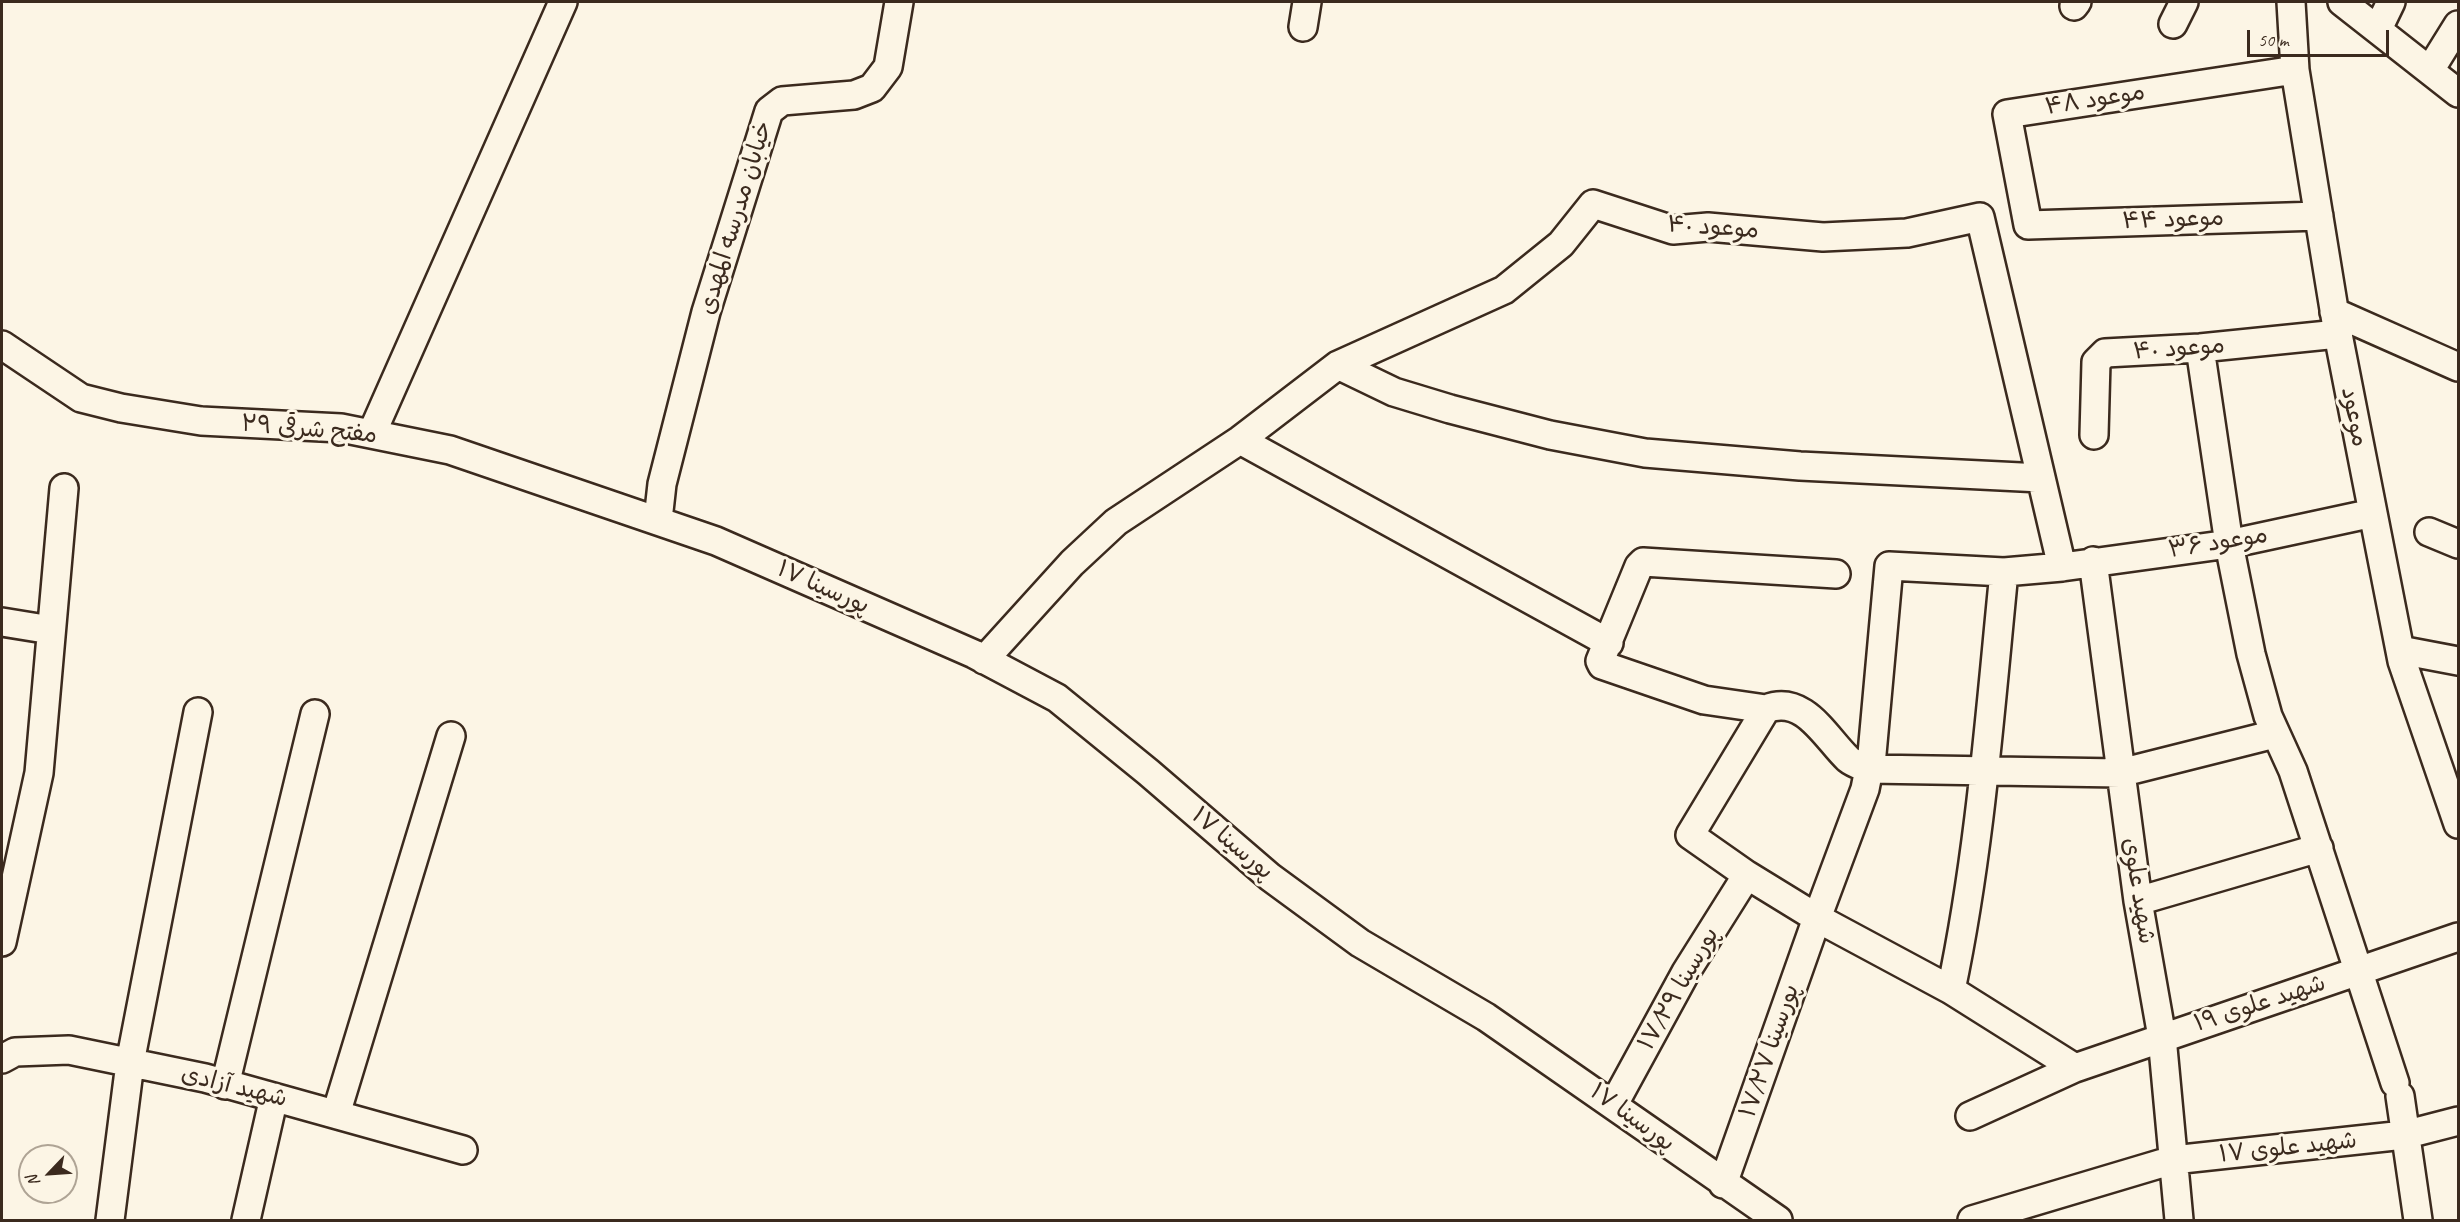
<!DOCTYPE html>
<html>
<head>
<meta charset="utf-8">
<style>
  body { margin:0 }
  #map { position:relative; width:2460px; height:1222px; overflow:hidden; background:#fcf5e5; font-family:Caveat,sans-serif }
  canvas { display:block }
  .frame { position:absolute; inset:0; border:3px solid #3b2a1e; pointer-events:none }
  .north { position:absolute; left:18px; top:1144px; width:60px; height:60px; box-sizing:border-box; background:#fcf5e5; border:2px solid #afa495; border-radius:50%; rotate:245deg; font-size:16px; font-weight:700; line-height:24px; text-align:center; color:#3b2a1e }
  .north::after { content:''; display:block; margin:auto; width:21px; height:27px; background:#3b2a1e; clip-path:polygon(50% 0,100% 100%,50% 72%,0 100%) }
  .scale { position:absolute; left:2247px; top:30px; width:142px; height:27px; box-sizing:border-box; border:3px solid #3b2a1e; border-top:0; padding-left:8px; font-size:18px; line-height:21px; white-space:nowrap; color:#3b2a1e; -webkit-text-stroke:4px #fcf5e5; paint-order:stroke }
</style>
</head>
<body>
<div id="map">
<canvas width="2460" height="1222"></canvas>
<div class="frame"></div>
<div class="north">N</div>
<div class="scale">50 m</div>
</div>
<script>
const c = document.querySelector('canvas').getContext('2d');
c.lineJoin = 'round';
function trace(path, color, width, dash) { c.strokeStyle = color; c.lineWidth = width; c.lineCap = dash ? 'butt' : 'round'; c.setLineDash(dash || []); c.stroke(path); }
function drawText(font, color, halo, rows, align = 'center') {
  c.font = font + ' Caveat,"Playpen Sans Arabic",sans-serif'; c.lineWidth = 6; c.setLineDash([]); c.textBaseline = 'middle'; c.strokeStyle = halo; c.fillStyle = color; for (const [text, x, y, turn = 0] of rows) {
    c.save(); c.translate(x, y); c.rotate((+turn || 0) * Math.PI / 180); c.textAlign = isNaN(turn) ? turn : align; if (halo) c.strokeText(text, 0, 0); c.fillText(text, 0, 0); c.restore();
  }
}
const minor = new Path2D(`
  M2291,2L2295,70L2338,334L2402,661L2458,824
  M2342,2L2458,93
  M2074,6L2077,2
  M2173,24L2184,2
  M1303,27L1307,2
  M2378,29L2391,2
  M2295,70L2007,114L2028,225L2319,216
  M2430,70L2458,25
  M2334,312L2458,367
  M2,345L81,398L121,408L201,421L341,428L450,450L716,541L974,654L1057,698L1148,772L1270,877L1360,943L1486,1017L1778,1220
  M2200,348L2229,544L2251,654L2268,716L2293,771L2395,1083
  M1338,365L1394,392L1450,409L1550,435L1645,453L1800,466L2041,478
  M372,433L563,2
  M2094,435L2096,362L2105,353L2200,348L2338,334
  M1240,440L1609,643
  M658,520L662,484L706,312L769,111L782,101L854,95L872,88L888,67L899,2
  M2429,532L2458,544
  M2093,561L2138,901L2162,1037L2179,1220
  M1836,574L1643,562L1639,566L1600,661L1602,665L1704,700L1766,709L1690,835L1747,875L1817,918L1951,990L2075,1068L2458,937
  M2,622L51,630
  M2400,650L2458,661
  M984,660L1072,563L1116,522L1240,440L1338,365L1504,290L1561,244L1593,204L1673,230L1708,227L1823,237L1907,233L1980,217L2062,567
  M1766,709C1804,694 1825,737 1848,759C1854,764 1862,766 1869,769L2120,773L2275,734
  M2138,901L2319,848
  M2,942L39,773L64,488
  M1951,990C1980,852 1990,712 2004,572
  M2,1059L15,1052L69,1050L205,1078L463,1150
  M225,1085L315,714
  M2400,1096L2418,1220
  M1614,1104L1686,972L1747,875
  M336,1114L451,736
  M1970,1116L2075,1068
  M1723,1184L1817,918L1865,789L1872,754L1889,566L2004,572L2062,567L2229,544L2373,513
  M110,1220L130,1063L198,712
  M246,1220L274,1097
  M1972,1220L2173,1160L2404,1135L2458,1121`);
const streetNames = [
  ["موعود ۴۸",2095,100,-9],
  ["خیابان مدرسه المهدی",736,218,-73],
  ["موعود ۴۴",2173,220,-2],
  ["موعود ۴۰",1713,228,4],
  ["موعود ۴۰",2179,349,-4],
  ["موعود",2354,417,79],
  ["مفتح شرقی ۲۹",309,430,5],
  ["موعود ۳۶",2218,543,-9],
  ["پورسینا ۱۷",823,588,24],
  ["پورسینا ۱۷",1232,844,40],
  ["شهید علوی",2138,891,81],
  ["پورسینا ۱۷/۲۹",1679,989,-60],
  ["شهید علوی ۱۹",2260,1004,-18],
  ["پورسینا ۱۷/۲۷",1770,1051,-71],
  ["شهید آزادی",234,1087,14],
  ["پورسینا ۱۷",1632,1118,36],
  ["شهید علوی ۱۷",2288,1148,-6]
];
trace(minor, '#3b2a1e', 32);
trace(minor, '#fcf5e5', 27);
drawText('24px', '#3b2a1e', '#fcf5e5', streetNames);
</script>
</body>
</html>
